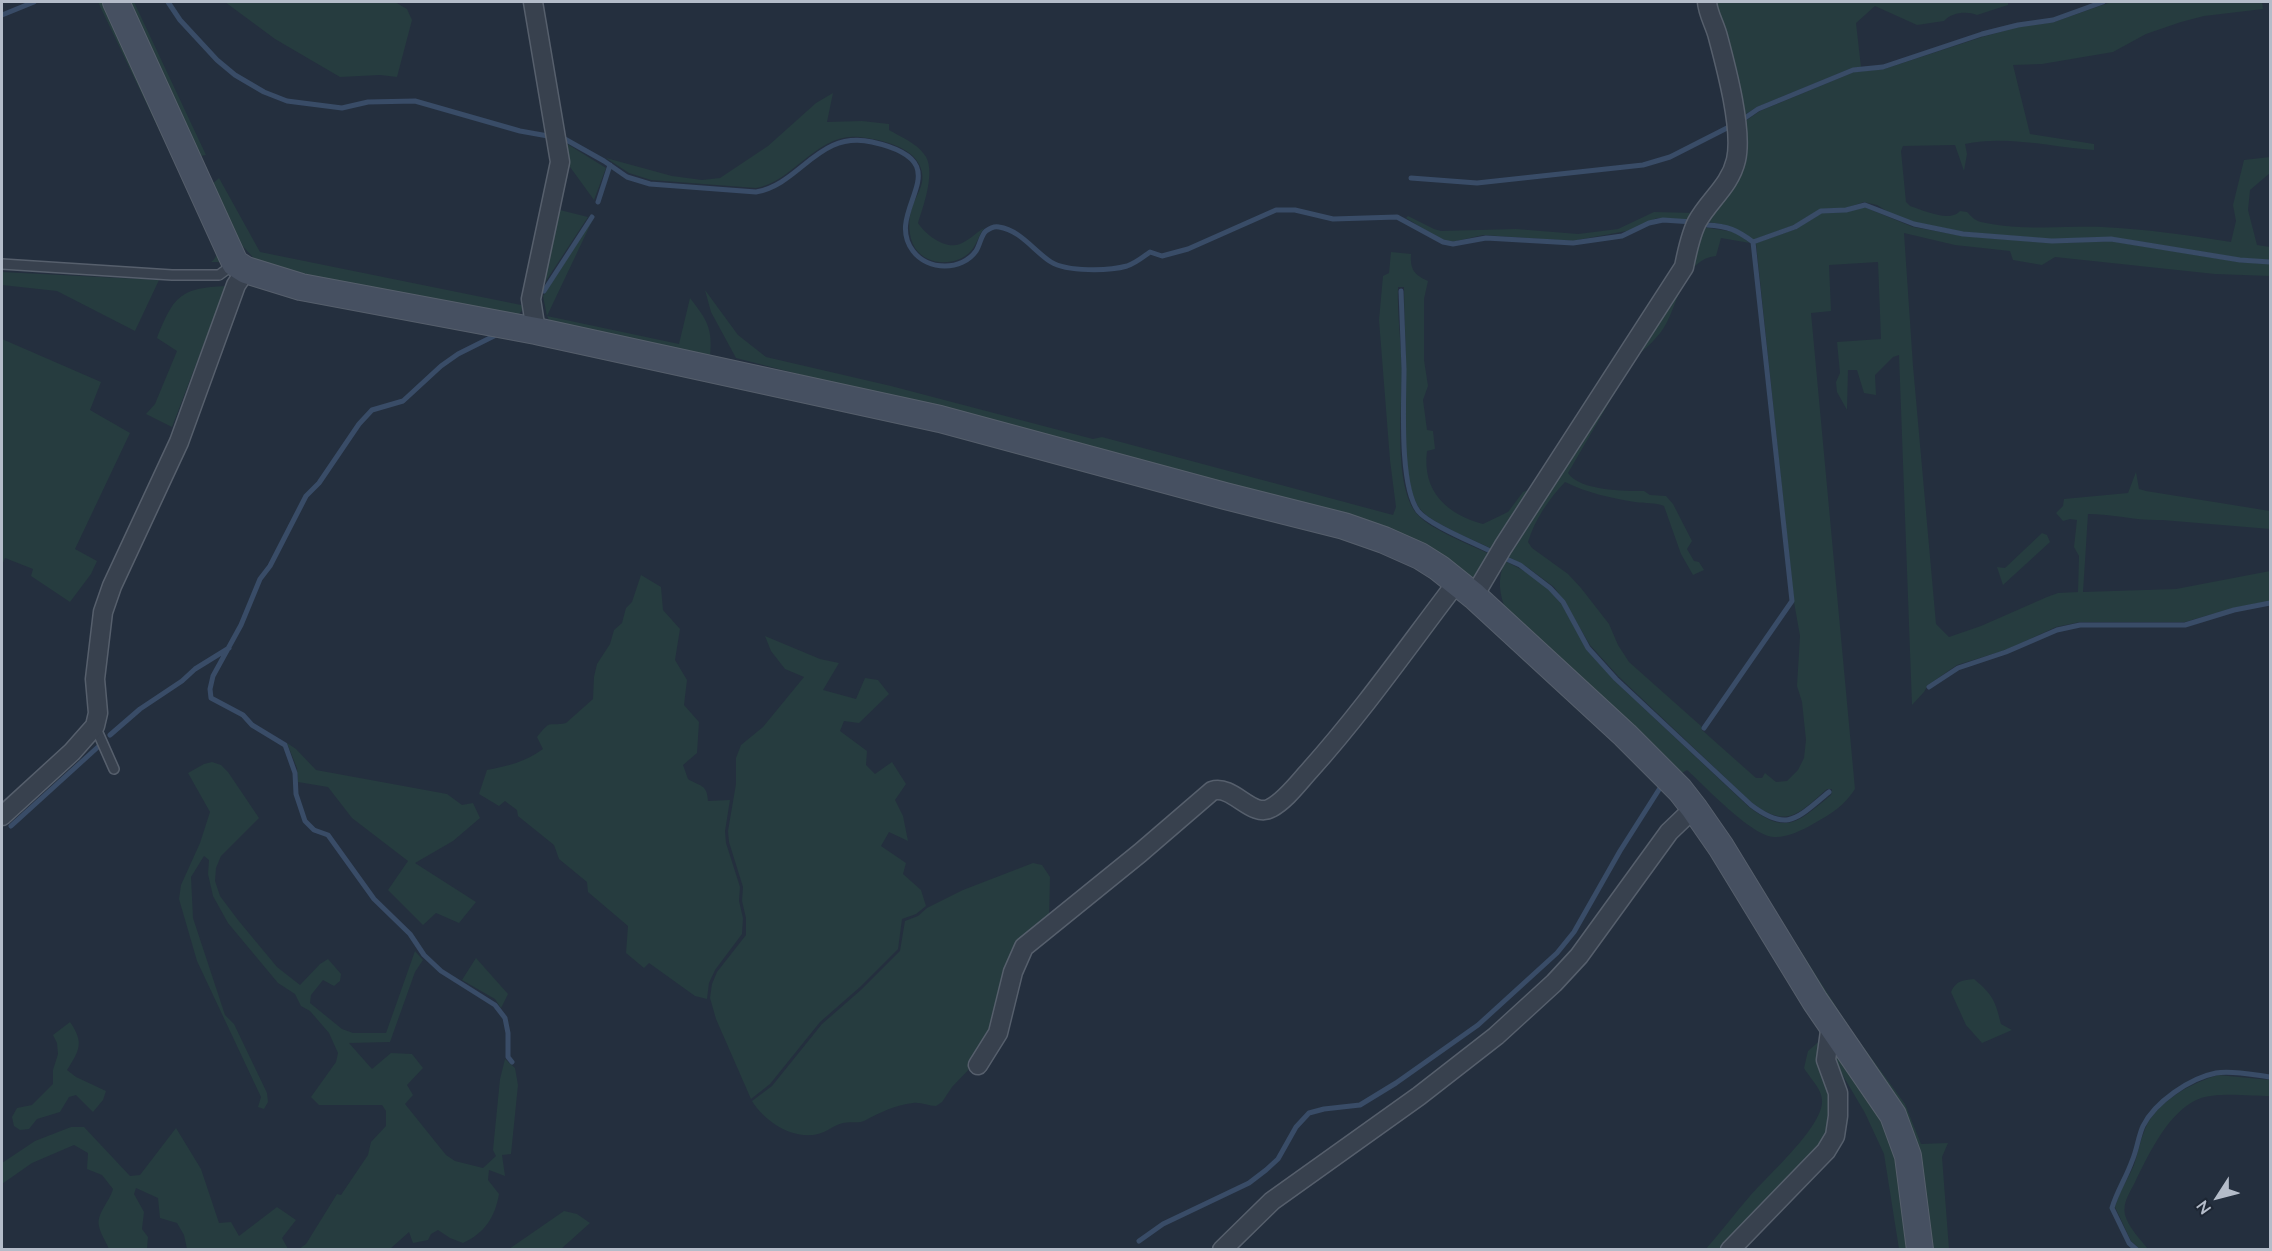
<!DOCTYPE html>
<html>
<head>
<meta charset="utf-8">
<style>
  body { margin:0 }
  #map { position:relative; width:2272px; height:1251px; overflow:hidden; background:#242f3e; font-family:Lato,sans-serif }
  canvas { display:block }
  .frame { position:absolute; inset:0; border:3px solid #b4bcc9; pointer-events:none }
  .north { position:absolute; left:2188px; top:1167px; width:60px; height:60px; -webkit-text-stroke:4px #1d2633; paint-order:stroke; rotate:234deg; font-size:16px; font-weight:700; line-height:24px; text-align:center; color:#b4bcc9 }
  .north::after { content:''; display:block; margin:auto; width:21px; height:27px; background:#b4bcc9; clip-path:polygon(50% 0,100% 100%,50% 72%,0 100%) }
</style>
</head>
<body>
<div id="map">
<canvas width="2272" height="1251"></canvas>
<div class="frame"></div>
<div class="north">N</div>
</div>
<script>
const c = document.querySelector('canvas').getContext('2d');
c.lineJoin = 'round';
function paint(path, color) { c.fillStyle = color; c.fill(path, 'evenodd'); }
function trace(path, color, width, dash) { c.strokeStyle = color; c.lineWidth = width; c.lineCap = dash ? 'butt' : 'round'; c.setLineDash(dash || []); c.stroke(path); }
const green = new Path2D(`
  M98,2H109L221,262H211C218,257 217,253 214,245Z
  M126,2H134L206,155L200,156Z
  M225,2H395L407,9L412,20L397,77L380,75L340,77L275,39Z
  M1711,2H2008V5L1977,15C1967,11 1952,12 1944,21L1917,25L1875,6L1856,23L1861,67L1852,68L1757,107L1738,119Z
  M2111,2H2262L2263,9L2204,16L2181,22L2146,34L2113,52L2042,64L2013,65L2030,134L2094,144V150C2052,147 2006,135 1965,144L1967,154L1964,171L1955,145L1903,146L1901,151L1906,202L1910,206C1923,210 1950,223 1960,211L1967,212C1972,217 1974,220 1981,222C2021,231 2062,226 2102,227C2145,229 2188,235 2231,242L2236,221L2233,205L2244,160L2270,157V173L2250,190L2248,210L2257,245L2270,247V260L2240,258L2111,237L2052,239L1963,232L1914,222L1893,215L1877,205L1864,202L1846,208L1821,209L1794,225L1753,240C1737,228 1724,223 1704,222L1741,124L1760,111L1854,72L1884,69L1982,37L2018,27L2054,22Z
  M833,93L827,122L862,121L889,124V130C901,137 916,143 924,154C937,169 923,207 918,223C925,234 945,250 960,244C968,241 977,232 984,228C979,235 977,244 971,251C956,267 927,266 915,248C908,237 908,219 912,207C917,193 928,182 919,164C910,146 879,139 859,137C818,132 793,182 756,188L651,180L629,173L606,158L672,176L702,180L720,178L768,146L816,103Z
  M564,142L606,168L594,200L565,160Z
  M219,178L260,252L526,306L514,320L261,266L239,242L210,186Z
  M1864,207L1913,227L1963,236L2052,243L2111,241L2239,262L2270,264V276L2215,274L2055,257L2042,265L2013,260L2010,251L1955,245L1904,233L1913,366L1936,624L1949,637L1981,626L2047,597L2058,593L2078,592L2079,556L2074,547L2077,520L2070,519L2063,521L2056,513L2063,506L2064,499L2128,493L2136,472L2139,489L2146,491L2270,511V529L2162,520C2137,521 2114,514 2088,514L2083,592L2176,589L2270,571V601L2233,608L2185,622H2080L2056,627L2006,650L1957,665L1928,685L1924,692L1912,705L1899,355L1893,357L1875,375L1876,395L1864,393L1857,370H1848L1847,410L1837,392L1836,382L1840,373L1837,342L1881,339L1878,262L1829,265L1831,311L1811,313L1855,789C1844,806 1831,814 1813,824C1803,830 1786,838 1774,837C1751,836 1705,786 1687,770L1682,773L1728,837L1851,1030L1905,1104L1921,1144L1948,1143L1942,1157L1949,1249H1930L1918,1168L1731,850L1507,613C1499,594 1497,579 1505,561L1534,576L1550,590L1562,605L1588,651L1615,681L1749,807C1787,836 1798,822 1831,795L1832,789H1827C1798,814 1788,829 1752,803L1618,676L1590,645L1564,601L1554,587L1527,567L1507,556L1702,227L1735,232L1750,243L1721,238L1716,256C1684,259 1679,301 1666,324C1659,337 1646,348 1635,358L1568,473C1580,491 1625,491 1644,491L1650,495L1666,496L1673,504L1692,541L1687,549L1694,561L1699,562L1704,570L1693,575L1681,554L1664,506C1655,502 1645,504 1635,502C1611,498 1587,493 1565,482C1549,499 1535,519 1528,542L1532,548L1568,574L1581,588L1609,624L1618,645L1629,662L1701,726L1702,730L1756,778H1762L1765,773L1776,782L1787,781L1798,770L1804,758L1806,740L1802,702L1797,686L1800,636L1794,602L1756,243L1796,229L1822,213L1846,212Z
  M556,209L588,217L540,290Z
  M1654,212L1694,213L1696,220L1657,218L1632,230L1572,241L1483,235L1452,242L1443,241L1406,218L1408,216L1434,229L1441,231L1516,229L1578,234L1618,229Z
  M594,217L547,316L679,344L690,298C707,320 713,328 710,357L552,325L547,316L543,296Z
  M1391,252L1411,254C1410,269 1414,275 1428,281L1424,299V360L1428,386L1423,400L1427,430L1433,431L1435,449L1427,451C1422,491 1446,514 1483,524L1508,512L1523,492L1538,486L1497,551C1480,543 1431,523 1421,510C1400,484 1406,403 1406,370C1406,342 1404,315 1404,287H1398C1397,314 1401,342 1402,370C1402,407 1393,485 1417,514C1429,529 1475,547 1494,556L1478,575L1473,578L1104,453L736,358L711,312L705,290L738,335L766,357L891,386L1093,439L1102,437L1393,515L1396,507L1390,460L1379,320L1383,276L1389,273Z
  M2,272L159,280L135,331L57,291L2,285Z
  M226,286L172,427L146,414L155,404L177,351L157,338C174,296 180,288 226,286Z
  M2,339L101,382L90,410L130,433L75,549L97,561L91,574L70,602L31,576L33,569L5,558L2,565Z
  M2042,533L2047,535L2050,542L2003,585L1997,567L2005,568Z
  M641,575L661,587L663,610L680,629L675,660L687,680L684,705L699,722L697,753L683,765L688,779C701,787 707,784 708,801L730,800L725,831L726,843L740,887L739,901L743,918L742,934L715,970L709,983L707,999L695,996L649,963L644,968L626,953L628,926L588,892L587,882L559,859L554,845L518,816L517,810L505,801L499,806L479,794L487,770C508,766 525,762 543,749L537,737C552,718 547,727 566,723L593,699L594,677L597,664L610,644L614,630L622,623L626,608L632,602Z
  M765,636L820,659L839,663L823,690L856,699L865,678L878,680L889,694L859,723L844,721L840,731L867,751L866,765L875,774L892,762L906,784L895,800L903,816L908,841L889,832L881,846L906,863L903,874L921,890L926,906L916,914L902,919L898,949L860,987L820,1022L770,1084L751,1099L716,1019L710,998L712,984L717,972L746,935V918L742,901L743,887L729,842L728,831L736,784V758L741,745L763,727L804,677L785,669L771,651Z
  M287,743L296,749L316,770L447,794L462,805L473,803L480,818L453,841L415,863L476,902L459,923L436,913L423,925L388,890L408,861L352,818L328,787L298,782L297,768Z
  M212,762L221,765L228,772L259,818L221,856L216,868L215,881L220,896L238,920L277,967L300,985L320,964L328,959L341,974L340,981L334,986L323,980L311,995L310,1003L342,1029L353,1033H386L415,951L423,960L415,972L390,1042L349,1043L372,1069L391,1053L412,1054L423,1068L407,1085L413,1095L405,1104L446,1155L455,1161L483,1168L496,1156L493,1150L500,1079L505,1059L515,1068L518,1085L511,1154L502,1155L505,1176L489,1170L488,1180L499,1194C495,1217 485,1233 463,1243L450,1238L438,1230L431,1234L428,1240L413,1243L409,1232L390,1249H299L306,1244L337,1194L341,1195L368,1155L371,1142L386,1126V1111L382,1105H319L311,1097L336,1062L338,1053L329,1033L310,1011L301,1006L295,994L278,983L228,923L213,896L208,874L209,860L204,856L191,877L193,918L225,1015L234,1024L267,1093L268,1102L264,1109L258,1107L261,1097L197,961L179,899L181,885L200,843L210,812L188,773L204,764Z
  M1033,863L1042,865L1050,877L1049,920L1027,938L999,1015L975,1063L952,1087L942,1102L936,1106C928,1106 921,1102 913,1103C895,1105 881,1112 866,1120C859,1124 851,1121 843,1123C834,1125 827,1132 818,1134C793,1140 765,1122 752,1101L772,1086L822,1024L862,989L900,951L905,921L918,916L927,908L963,890Z
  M476,958L508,994L501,1008L495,999L462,980Z
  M1974,979C1993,995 1995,1000 2001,1024L2012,1030L1982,1043L1966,1025L1951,992C1956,981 1962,980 1974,979Z
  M70,1022C84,1042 80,1050 67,1070L76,1077L106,1091L103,1100L93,1112L76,1095L69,1097L60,1112L37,1119L29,1129L20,1130L14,1126L12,1117L17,1108L32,1105L53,1084V1070L58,1054L57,1043L53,1035Z
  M1824,1037L1833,1096L1828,1138L1724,1249L1705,1250C1721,1232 1735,1213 1750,1196C1767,1176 1824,1126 1822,1100C1822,1089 1809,1077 1804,1068L1808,1051Z
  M1833,1046L1876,1101L1897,1150L1910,1249H1899L1884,1154L1865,1113L1832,1057Z
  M2218,1075L2270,1080V1096C2251,1096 2219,1092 2201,1098C2169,1110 2150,1152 2136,1180C2131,1191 2122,1202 2125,1215C2129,1228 2140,1239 2148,1249H2140L2131,1241L2115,1207C2119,1192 2128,1179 2134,1165C2138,1153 2140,1141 2145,1129C2156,1102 2191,1083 2218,1075Z
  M71,1127H84L130,1176L140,1175L176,1128L201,1169L219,1223L231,1222L239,1236L277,1207L296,1220L282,1238L288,1249H187L184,1235L177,1223L160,1218L158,1198L136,1188L134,1194L144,1212L142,1229L148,1237L147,1249H109C106,1242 100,1233 99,1226C96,1214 110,1201 113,1189L102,1175L87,1169L88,1153L74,1145L32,1163L2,1184V1163L35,1141Z
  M564,1211L577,1214L590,1223L561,1249H509Z`);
const stream = new Path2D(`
  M168,2L180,20L217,60L235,75L264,92L287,101L342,108L368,102L415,101L520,131L548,136
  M2,15L34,2
  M1739,122L1758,109L1853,70L1883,67L1982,34L2018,25L2053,20L2103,2
  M563,138L604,161L627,177L650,184L756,192C801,184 818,130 872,142C967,163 881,209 913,251C928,271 962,271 976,251C980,245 981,235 986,231C990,228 995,226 999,227C1020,230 1034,251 1051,262C1067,272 1109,271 1127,266C1136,263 1143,257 1150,252L1162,256L1188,249L1276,210H1295L1333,219L1397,217L1443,242L1453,244L1486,238L1573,243L1622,236L1649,223L1663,220L1693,222
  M1411,178L1477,183L1643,165L1670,157L1729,127
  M598,202L610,165
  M1707,225C1728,226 1737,230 1753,242L1795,227L1821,211L1846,210L1865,205L1914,224L1963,234L2052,241L2111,239L2240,260L2270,262
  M544,291L592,217
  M1401,291C1402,317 1403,343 1404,369C1404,403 1399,485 1418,511C1429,525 1477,544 1494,553
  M498,334L458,354L441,366L403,401L372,410L359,424L319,483L306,496L270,566L260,579L241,625L213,676L210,689L211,698L243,715L252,725L285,745L295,773L296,794L305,821L314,830L328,835L374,899L410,934L424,955L441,971L495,1005L505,1018L508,1033V1057L512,1062
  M1502,557L1520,565L1550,588L1563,602L1588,648L1616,679L1751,805C1788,833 1797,818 1829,792
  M1929,687L1958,668L2006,652L2057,630L2080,625H2185L2234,610L2270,603
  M1704,728L1792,601L1753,242
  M110,735L140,709L182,681L195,669L229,648
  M11,826L99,746
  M1139,1241L1163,1224L1249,1183L1266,1170L1278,1159L1296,1127L1309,1113L1324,1109L1360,1105L1396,1083L1478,1025L1557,953L1574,932L1620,851L1660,788
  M2137,1250L2129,1243L2112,1208C2117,1191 2126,1178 2132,1161C2137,1150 2138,1137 2143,1126C2155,1102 2190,1078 2216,1073C2232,1070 2254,1075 2270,1077`);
const lane = new Path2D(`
  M2,264L172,275H219L234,264
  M95,726L114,769`);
const street = new Path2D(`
  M533,2L560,162L531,299L536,331
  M1474,596L1503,547L1684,267C1687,252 1690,236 1697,222C1709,200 1730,186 1736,160C1743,130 1726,67 1718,37C1715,25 1708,14 1707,2
  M2,816L72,752L95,726L98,713L95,679L103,612L112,586L179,442L236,285L246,270
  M978,1065L998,1033L1013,972L1024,947L1140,853L1212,791C1233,784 1252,819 1271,808C1286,800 1299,782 1310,770C1363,711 1409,645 1457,582
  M1222,1250L1272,1201L1419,1096L1496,1036L1554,983L1579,956L1669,832L1694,808
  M1730,1250L1826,1151L1835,1136L1838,1116V1093L1826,1060L1831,1024`);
const secondary = new Path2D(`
  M116,2L235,263L246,270L301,287L536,331L940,419L1225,496L1344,526L1384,540L1420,556L1439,568L1474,596L1625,735L1680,790L1694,808L1721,847L1815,1001L1893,1115L1908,1156L1920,1250`);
paint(green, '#263c3f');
trace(stream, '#394c67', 5);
trace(lane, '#565f6c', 12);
trace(street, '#565f6c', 21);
trace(secondary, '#565f6c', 28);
trace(lane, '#38414e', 9);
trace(street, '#38414e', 18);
trace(secondary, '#465061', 26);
</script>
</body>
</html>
